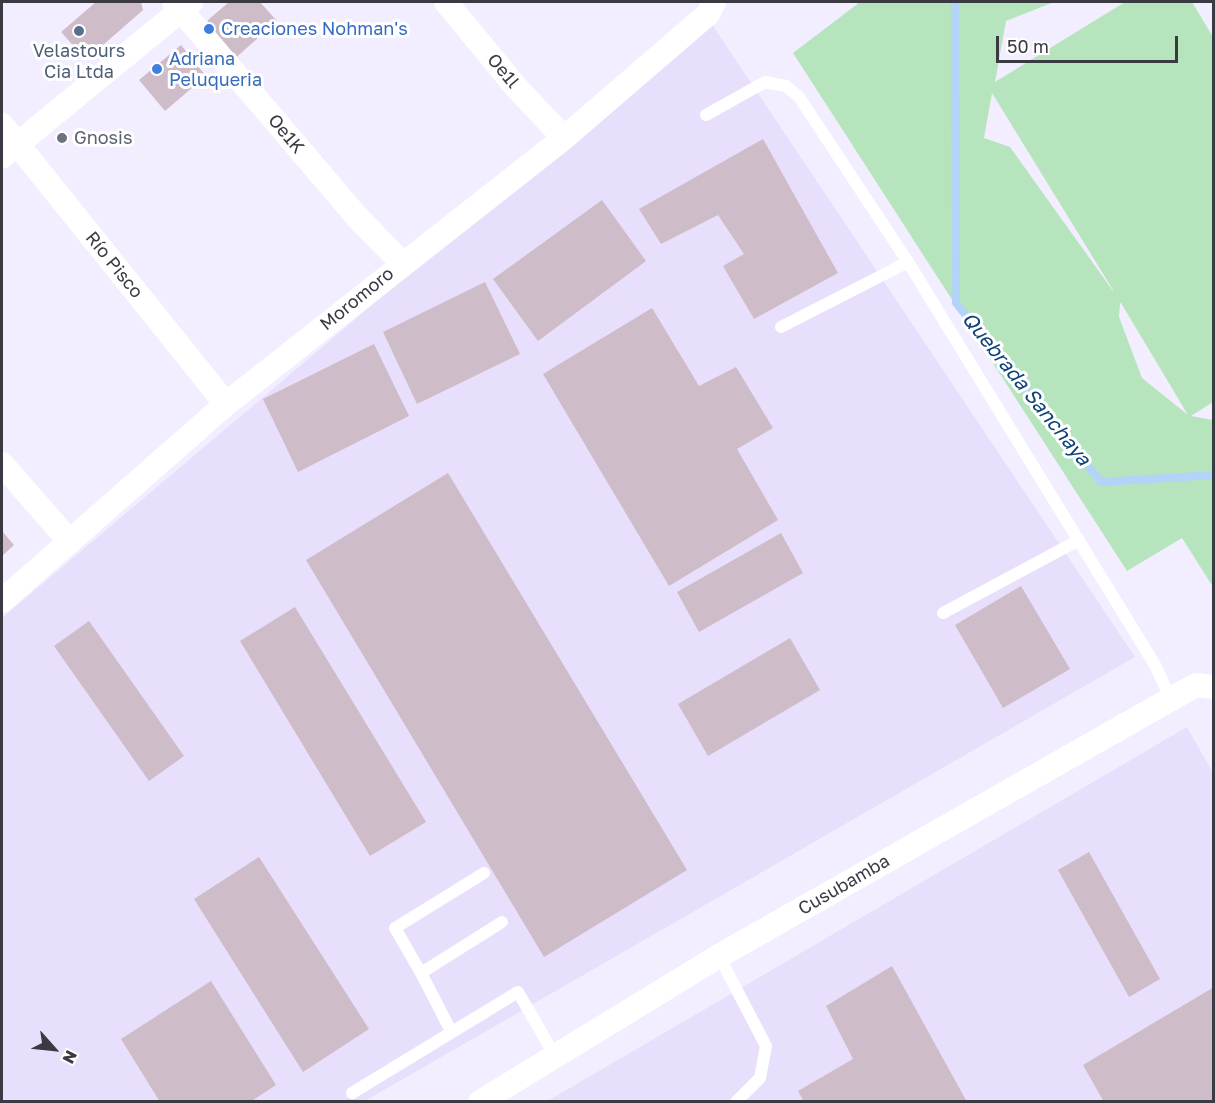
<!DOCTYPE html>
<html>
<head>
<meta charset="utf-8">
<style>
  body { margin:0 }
  #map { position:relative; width:1215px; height:1103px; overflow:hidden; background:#f3eeff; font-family:"Golos Text",sans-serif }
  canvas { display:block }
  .frame { position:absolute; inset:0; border:3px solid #3b3941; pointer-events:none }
  .north { position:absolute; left:24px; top:1019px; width:60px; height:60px; -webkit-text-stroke:4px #fff; paint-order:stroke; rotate:117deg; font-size:16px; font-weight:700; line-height:24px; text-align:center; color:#3b3941 }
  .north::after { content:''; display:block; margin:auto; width:21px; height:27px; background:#3b3941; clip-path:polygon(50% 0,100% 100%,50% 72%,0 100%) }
  .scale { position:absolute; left:996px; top:36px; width:182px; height:27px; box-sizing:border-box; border:3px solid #3b3941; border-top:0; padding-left:8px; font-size:18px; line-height:21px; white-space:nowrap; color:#3b3941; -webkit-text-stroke:4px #fff; paint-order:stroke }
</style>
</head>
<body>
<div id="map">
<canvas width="1215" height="1103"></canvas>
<div class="frame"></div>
<div class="north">N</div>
<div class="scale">50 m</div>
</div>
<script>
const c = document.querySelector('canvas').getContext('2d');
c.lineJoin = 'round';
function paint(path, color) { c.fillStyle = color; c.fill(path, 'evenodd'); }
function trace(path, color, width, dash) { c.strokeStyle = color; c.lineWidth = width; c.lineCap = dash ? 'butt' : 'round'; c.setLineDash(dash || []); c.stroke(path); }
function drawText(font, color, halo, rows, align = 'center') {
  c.font = font + ' "Golos Text",sans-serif'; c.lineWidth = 6; c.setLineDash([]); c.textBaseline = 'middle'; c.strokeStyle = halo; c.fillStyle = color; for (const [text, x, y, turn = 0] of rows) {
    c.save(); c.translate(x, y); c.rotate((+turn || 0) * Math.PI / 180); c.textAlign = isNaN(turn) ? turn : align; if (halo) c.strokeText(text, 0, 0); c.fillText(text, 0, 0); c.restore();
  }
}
const built = new Path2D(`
  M709,20L1135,657L365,1101L2,1102V618Z
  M1187,727L1213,773V1101L546,1102Z`);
const green = new Path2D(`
  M860,2H1054L1006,21L995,82L1125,2H1192L1213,37V402L1191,416L1213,420V587L1182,538L1127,571L793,53ZM992,93L1113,290V291L1010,147L984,138ZM1120,303H1121L1188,415L1142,378L1119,317Z`);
const stream = new Path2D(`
  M955,2L956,303L1101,482L1214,475`);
const building = new Path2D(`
  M96,2H141L143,10L86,60L61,32Z
  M229,2H260L277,21L231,62L206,33L208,20Z
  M181,45L206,76L165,111L139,80Z
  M763,139L838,273L754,319L723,266L744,254L718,215L661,244L639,209Z
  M602,200L646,261L538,341L493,279Z
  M485,282L520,354L417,404L383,332Z
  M652,308L699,386L736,367L773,428L737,449L778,520L669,586L543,374Z
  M374,344L409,416L298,472L263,399Z
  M448,473L687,870L544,957L306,560Z
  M2,531L14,545L2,556Z
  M781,533L803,573L699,632L677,592Z
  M1021,586L1070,669L1003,708L955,625Z
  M295,607L426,822L370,856L240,641Z
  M89,621L184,756L149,781L54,646Z
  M790,638L820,690L708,756L678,704Z
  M1089,852L1160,979L1129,997L1058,870Z
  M259,857L369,1029L303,1072L194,899Z
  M892,966L967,1102H804L798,1091L853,1059L826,1006Z
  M211,981L276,1085L250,1102H160L121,1039Z
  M1214,987V1102H1104L1083,1065Z`);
const service = new Path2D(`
  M706,115L765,82L786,86L799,97L908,262L1155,665L1171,699
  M781,327L908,262
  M943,613L1079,540
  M719,956L766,1046L760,1078L736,1102
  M421,973L395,928L484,873
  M451,1031L421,973L502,922
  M352,1093L518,992L555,1056`);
const minor = new Path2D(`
  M174,2L358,218L402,263
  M446,2L515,86L564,138
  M2,125L226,404
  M2,157L191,2
  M2,464L70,542
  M2,601L226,404L564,138L708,14L714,2
  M480,1102L719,956L1171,699L1196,685L1214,687`);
const markers = [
  [209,29,6,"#3f7fe0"],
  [79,31,6,"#5c6f8a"],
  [157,69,6,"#3f7fe0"],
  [62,138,6,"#6b7280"]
];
const shopNames = [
  ["Creaciones Nohman's",221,29],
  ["Adriana",169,59],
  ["Peluqueria",169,80]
];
const serviceNames = [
  ["Velastours",79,51],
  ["Cia Ltda",79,72]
];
const streetNames = [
  ["Oe1l",503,71,50],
  ["Oe1K",286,134,50],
  ["Río Pisco",114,265,51],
  ["Moromoro",357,299,-39],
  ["Cusubamba",844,885,-30]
];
const worshipNames = [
  ["Gnosis",74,138]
];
const waterNames = [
  ["Quebrada Sanchaya",1026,389,51]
];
paint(built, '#e7dffb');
paint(green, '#b6e4bd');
trace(stream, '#b4d3f9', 8);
paint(building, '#cfbcc9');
trace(service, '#fff', 12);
trace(minor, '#fff', 24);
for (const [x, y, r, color] of markers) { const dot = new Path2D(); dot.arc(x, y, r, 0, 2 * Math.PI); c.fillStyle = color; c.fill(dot); trace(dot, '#fff', 2); }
drawText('18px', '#366cbe', '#fff', shopNames, 'left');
drawText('18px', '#4e5e75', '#fff', serviceNames);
drawText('18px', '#3b3941', '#fff', streetNames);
drawText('18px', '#5b616d', '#fff', worshipNames, 'left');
drawText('italic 20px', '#0f4279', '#fff', waterNames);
</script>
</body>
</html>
